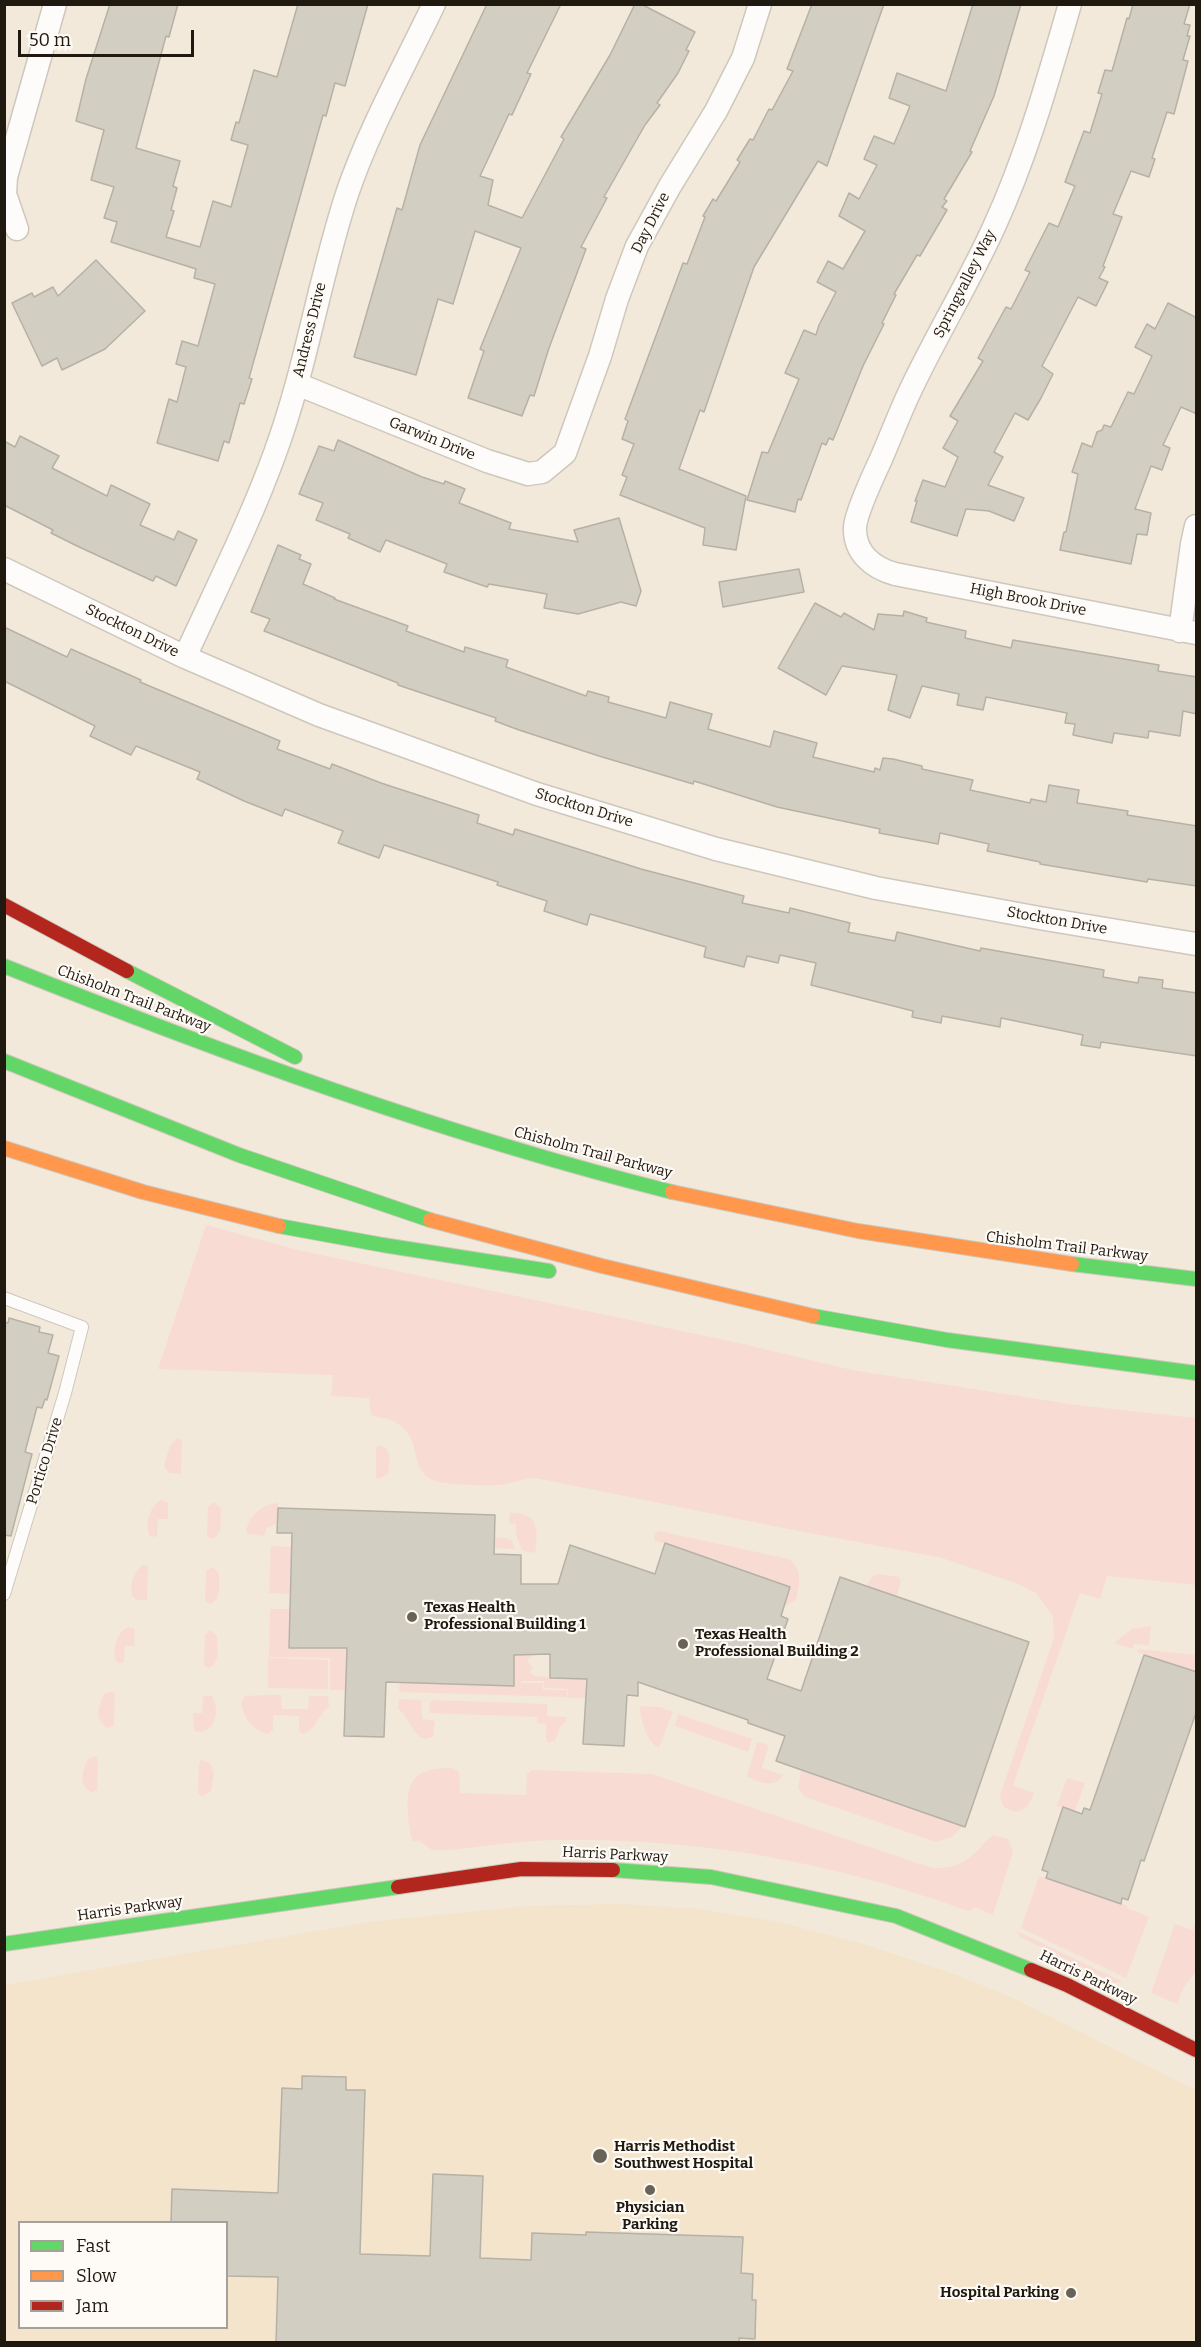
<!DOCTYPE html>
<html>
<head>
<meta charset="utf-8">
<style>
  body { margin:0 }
  #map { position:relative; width:1201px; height:2347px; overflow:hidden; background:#f2e9db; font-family:Bitter,serif }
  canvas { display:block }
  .frame { position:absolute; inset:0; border:6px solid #1f1910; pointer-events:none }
  .legend { position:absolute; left:18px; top:2221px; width:210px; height:108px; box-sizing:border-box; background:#fefaf5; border:2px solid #a5a099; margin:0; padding:8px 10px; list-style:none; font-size:18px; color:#1f1910 }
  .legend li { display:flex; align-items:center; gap:12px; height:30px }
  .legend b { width:30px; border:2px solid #a5a099 }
  .scale { position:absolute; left:18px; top:30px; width:176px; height:27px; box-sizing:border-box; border:3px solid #1f1910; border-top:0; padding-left:8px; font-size:18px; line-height:21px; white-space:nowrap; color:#1f1910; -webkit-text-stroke:4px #fefaf5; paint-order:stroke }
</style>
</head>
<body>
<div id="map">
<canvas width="1201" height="2347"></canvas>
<div class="frame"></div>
<ul class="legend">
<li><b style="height:8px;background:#63d668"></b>Fast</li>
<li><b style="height:8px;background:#ff974d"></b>Slow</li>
<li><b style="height:8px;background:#b3261e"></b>Jam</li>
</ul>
<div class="scale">50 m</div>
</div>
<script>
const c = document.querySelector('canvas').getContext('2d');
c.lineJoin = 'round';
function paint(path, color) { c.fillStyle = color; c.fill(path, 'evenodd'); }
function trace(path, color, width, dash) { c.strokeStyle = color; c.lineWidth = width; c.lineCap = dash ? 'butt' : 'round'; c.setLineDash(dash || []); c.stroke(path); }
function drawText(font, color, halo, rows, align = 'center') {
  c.font = font + ' Bitter,serif'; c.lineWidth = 4.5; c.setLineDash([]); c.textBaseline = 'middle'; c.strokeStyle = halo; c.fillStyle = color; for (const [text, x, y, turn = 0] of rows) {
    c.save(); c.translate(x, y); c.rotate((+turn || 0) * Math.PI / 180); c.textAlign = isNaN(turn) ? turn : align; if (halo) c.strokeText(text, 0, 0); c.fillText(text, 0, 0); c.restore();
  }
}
const built = new Path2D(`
  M620,1904L699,1909L774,1921L860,1943L957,1975L1011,1997L1196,2090V2342H5V1985L369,1922L528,1906ZM20,2222H226V2328H20Z`);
const green = new Path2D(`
  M206,1225L298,1250L739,1343L852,1370L1076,1405L1196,1418V1585L1107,1576L1100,1599L1080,1593L1013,1785L1034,1793C1029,1809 1018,1818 1003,1806L1000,1795L1054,1638L1053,1617L1036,1593L1018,1584L942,1558L778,1527L535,1478C522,1478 512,1484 500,1485C488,1486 446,1485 435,1481C407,1471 425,1436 393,1421C386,1417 378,1418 371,1415L369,1398L331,1396L333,1375L158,1369Z
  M177,1438L182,1440L181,1474L169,1473L164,1466L170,1445Z
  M379,1445L386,1448L390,1456L388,1474L378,1479L376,1478V1448Z
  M161,1500L168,1503V1519H158L157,1536L153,1537L149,1535C145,1523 150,1506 161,1500Z
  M214,1502L221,1508C220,1520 224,1534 212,1539L207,1536L208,1507Z
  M278,1503L277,1523L267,1528L264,1536L248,1534L246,1530C251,1514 261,1505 278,1503Z
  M510,1513C540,1512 538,1531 535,1553L523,1551C518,1542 515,1534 516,1524L509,1523Z
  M659,1531L789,1559C803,1571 800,1583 796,1600L785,1606L790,1587L654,1540L655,1533Z
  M494,1537C505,1538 513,1537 515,1549L492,1548Z
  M271,1546L292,1547L290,1594L269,1593Z
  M143,1565L148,1566L147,1600H138L133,1597C128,1587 134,1571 143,1565Z
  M212,1567L219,1573C219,1584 222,1600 210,1604L205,1601L206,1571Z
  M878,1574L899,1577L901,1580L897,1596L867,1586L872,1577Z
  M270,1609H290L289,1648H352V1678L346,1679V1690H330V1658L269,1657Z
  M1151,1626L1149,1645L1134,1644L1133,1649L1114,1643L1132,1629Z
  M128,1627L135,1629L134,1646H125L124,1662L120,1664L116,1661C112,1650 116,1632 128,1627Z
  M210,1630L217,1636C217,1648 221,1664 208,1668L204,1665L205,1635Z
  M1138,1649L1196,1655V1672L1137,1652Z
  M534,1654L527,1661L533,1668L530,1672L534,1676L590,1679L586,1698H568V1689L544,1688V1681H521V1690L522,1683H543V1690H567V1697L399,1692L400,1682L514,1686V1655Z
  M268,1658L328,1660V1689L268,1688Z
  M112,1691L115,1693L114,1725L108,1728C94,1720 98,1707 104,1694Z
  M207,1695L212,1696C221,1711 215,1736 194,1731L193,1713H202L203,1697Z
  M268,1695H281L282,1709H308L309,1696H328L329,1707C317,1715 316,1731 303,1734L299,1731V1716L273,1715V1730L267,1734C251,1729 244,1718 241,1703L245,1696Z
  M399,1699L421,1700L422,1719L435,1721L433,1737L425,1739C411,1734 410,1718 398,1709Z
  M433,1700L547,1704V1716L566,1717V1721L560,1727L555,1741L548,1743L546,1739V1724L537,1723V1717L429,1713L430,1702Z
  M640,1706L660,1707L673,1712L659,1748C647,1743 640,1718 640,1706Z
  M678,1714L752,1739L748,1752L675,1726Z
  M757,1742L769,1745L762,1768L783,1775C775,1789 759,1783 747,1776Z
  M96,1756L98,1759L97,1790L92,1793C78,1785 82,1772 88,1759Z
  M201,1760L210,1763L214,1773L211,1791L202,1797L198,1793L199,1764Z
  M452,1768L459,1772L460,1793L526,1795L527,1774L532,1770L652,1774L932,1868C949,1869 964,1864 976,1852C983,1845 986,1839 994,1835L1008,1839L1013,1852L993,1915L975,1907L968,1911C856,1870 738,1845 619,1841C583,1839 546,1839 510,1843C485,1845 458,1851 432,1850L419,1841L413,1842C409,1832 409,1823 408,1813C405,1777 418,1768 452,1768Z
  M801,1770L963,1826L952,1837L936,1842L805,1797L798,1788Z
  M1067,1778L1085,1783L1075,1811L1057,1806Z
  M1039,1876L1128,1906L1127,1908L1149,1917L1126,1978L1021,1928Z
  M1196,1920V1971L1184,1987L1177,2004L1151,1993L1175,1924L1193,1930Z
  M1017,1931L1123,1982L1114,1983L1020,1937Z`);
const building = new Path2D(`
  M110,4H178L169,37L166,36L136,148L180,161L173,186L177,188L171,210L174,211L166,237L200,247L213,201L231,207L248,145L231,140L236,122L239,123L254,70L277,77L298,4H368L345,86L335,83L326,116L323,115L249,378L252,379L244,404L240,403L229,443L224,441L218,461L157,443L169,399L177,402L186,367L176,364L182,341L198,346L215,284L194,278L196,269L111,242L117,222L104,218L114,187L91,180L104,130L76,121L86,79Z
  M487,4H561L527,73L531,74L512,115L509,114L480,176L493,180L488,205L522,218L564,139L561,137L610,55L635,4H641L695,32L686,50L689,51L678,73L657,103L660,105L645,125L604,197L607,198L581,247L586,249L549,348L534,396L530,395L522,416L468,398L484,351L480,349L521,248L475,231L453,304L438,299L416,375L354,357L397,208L402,210L420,145Z
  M812,4H884L827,166L818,161L754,267L704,412L700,410L679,469L746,496L736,550L703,545L705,528L620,495L627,477L622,475L634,444L622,439L628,421L625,419L683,263L687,264L705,217L703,216L713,199L716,201L740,162L737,160L750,139L753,140L769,109L772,110L793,71L787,69Z
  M973,4H1021L994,96L970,151L972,152L944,199L947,201L942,207L947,210L920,256L917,255L894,294L896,295L882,323L884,324L863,366L833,440L829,438L826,445L822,443L801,500L798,499L795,512L747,500L762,452L768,453L799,379L785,373L804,330L816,335L819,325L836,292L817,282L828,261L843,269L865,231L839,216L849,193L859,199L877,165L864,159L874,136L894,144L910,106L889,98L897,73L946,91Z
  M1133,4H1190L1184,24L1190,25L1187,36H1190L1183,60L1188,61L1174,114L1167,112L1152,158L1155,159L1149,177L1131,171L1113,214L1122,217L1103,266L1105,267L1099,278L1108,282L1096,306L1078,297L1042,366L1053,374L1041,398L1028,420L1015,413L994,452L1003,457L988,485L1024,498L1014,521L989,511L966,509L957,536L911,522L917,501H915L923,480L945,487L958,457L943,448L958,421L950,416L983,361L978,358L1006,307L1011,309L1030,272L1025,270L1049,223L1058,227L1075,186L1065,182L1084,131L1090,133L1102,94L1098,93L1105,70L1112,71L1127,18L1129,19Z
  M96,260L145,311L105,349L62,370L57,358L42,366L12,303L32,293L34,297L53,287L58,296Z
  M1168,303L1197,318V414L1181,407L1163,445L1170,448L1162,470L1151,466L1135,509L1151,513L1147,535L1137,534L1131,564L1060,550L1064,532H1066L1078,474L1072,472L1082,443L1092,447L1097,432L1102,430L1104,425L1111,427L1128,392L1134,394L1152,356L1135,347L1147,324L1155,329Z
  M20,436L59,456L52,468L107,496L111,485L150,504L140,525L174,540L178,531L197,540L176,586L156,576L153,581L77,546L51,533L53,530L4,505V441L15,447Z
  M338,440L422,477L444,484L445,481L465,489L459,503L511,523L509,529L578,542L574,530L619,518L641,591L636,606L621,602L578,614L544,608L547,594L489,584L487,587L444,572L447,564L386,540L380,552L348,538L350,534L316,520L323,503L299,494L319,446L334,451Z
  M278,545L301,555L299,559L311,564L303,584L335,598L334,599L408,626L406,631L464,652L465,647L508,660L506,667L586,696L588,691L609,697L608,702L666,718L670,702L712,714L708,729L770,747L774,731L817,743L813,757L874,772L875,768L880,770L883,758L893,759L922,766V769L973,780L970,790L1030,803L1031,799L1046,802L1049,785L1079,790L1077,803L1128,811L1127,815L1197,826V886L1148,879L1147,882L1040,864V862L987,851L989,844L940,833L938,844L879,833L880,829L777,807L694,781L693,784L599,756L519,730L495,721L496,718L398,685V683L264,631L270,619L251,612Z
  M799,569L804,592L723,607L719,582Z
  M815,603L841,617L844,613L874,630L878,614L903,616L904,611L927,618L926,622L966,631L965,638L1011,648L1013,640L1159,665L1158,671L1197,677V714L1183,711L1180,736L1149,731L1148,738L1114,733L1112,743L1073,735L1075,724L1065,723L1067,713L986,697L983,710L957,705L959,694L922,686L910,718L888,710L897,675L842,666L826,695L778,668Z
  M4,627L67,657L71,649L141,680L140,682L280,741L277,749L330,769L332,764L381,783L479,815L477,823L513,835L515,829L641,869L744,896L742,903L789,913L790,908L850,923L848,932L895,941L897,932L980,951L981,948L1104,970L1103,977L1138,983L1139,977L1163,980L1162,988L1197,993V1056L1101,1042L1100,1048L1081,1045L1083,1035L1001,1018L1000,1027L942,1016L941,1023L912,1017L913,1011L811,985L816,963L780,955L778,963L747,956L744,967L704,957L706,947L590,914L587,925L544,911L547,901L497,885L498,882L384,845L379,858L338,843L343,831L285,809L282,816L244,801L197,779L200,772L136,746L131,755L90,736L95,726L4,681Z
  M9,1318L40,1327L39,1332L53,1335L48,1353L59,1356L47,1400L45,1399L42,1408L37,1407L25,1452L32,1454L11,1536L4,1535V1322L8,1323Z
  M278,1508L495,1515L494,1554L521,1555V1584H558L570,1545L655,1574L665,1543L790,1587L781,1616L788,1619L767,1679L801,1691L840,1577L1029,1642L965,1827L776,1761L785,1736L748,1723V1720L638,1682V1696L627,1695L624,1746L583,1744L587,1679L550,1678V1654L514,1655V1686L386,1682L384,1737L344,1736L347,1648H289L292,1533H277Z
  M1144,1655L1197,1672V1710L1144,1861L1141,1860L1128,1900L1122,1898L1121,1904L1046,1878L1048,1872L1042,1870L1063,1807L1082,1814L1084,1808L1090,1810Z
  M302,2076L346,2077V2090H365L360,2254L430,2256L433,2174L483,2176L480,2258L531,2260L532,2233L586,2235V2232L743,2237L741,2273L753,2274L752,2300H756L755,2339L739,2338V2343H276L278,2277L226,2276V2223H171L172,2189L278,2193L282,2088L302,2089Z`);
const lane = new Path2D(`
  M4,1298L82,1327L65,1393L4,1594`);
const street = new Path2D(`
  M1070,4C1048,80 1027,155 994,227C969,282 937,334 911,389C900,412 891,436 881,459C874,474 856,514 855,527C854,553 873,568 895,574L1196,633
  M17,229L5,194L6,177L55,4
  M297,384L487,461L528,474L542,472L565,453L600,356L617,299L637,246L670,186L716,111L743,58L760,4
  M4,569L185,657L319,715L537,794L716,849L876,888L1045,919L1196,944
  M1180,631L1192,544L1196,526
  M185,657C216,589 250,522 275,453C306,369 319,279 347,194C369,129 404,67 434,4`);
const fast = new Path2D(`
  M4,966C222,1053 444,1135 672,1192
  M127,971L295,1057
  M4,1061L239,1155L430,1220
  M279,1226L383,1245L549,1271
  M1072,1264L1196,1279
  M813,1316L947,1340L1196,1373
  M613,1870L711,1877L896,1916L1031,1970
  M4,1944L398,1887`);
const slow = new Path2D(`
  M4,1148L143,1192L279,1226
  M672,1192L858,1231L1072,1264
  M430,1220L602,1266L813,1316`);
const jam = new Path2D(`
  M4,905L127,971
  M398,1887L521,1869L613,1870
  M1031,1970L1067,1985L1196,2050`);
const markers = [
  [412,1617,6,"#696257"],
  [683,1644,6,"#696257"],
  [600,2156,8,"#696257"],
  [650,2190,6,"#696257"],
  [1071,2293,6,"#696257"]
];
const streetNames = [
  ["Day Drive",651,223,-63],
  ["Springvalley Way",965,284,-63],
  ["Andress Drive",310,330,-76],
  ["Garwin Drive",432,439,22],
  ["High Brook Drive",1028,600,11],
  ["Stockton Drive",132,631,26],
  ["Stockton Drive",584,808,17],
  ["Stockton Drive",1057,921,10],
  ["Chisholm Trail Parkway",134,999,21],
  ["Chisholm Trail Parkway",593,1153,15],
  ["Chisholm Trail Parkway",1067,1247,7],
  ["Portico Drive",45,1461,-73],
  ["Harris Parkway",615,1855,3],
  ["Harris Parkway",130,1909,-8],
  ["Harris Parkway",1088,1978,26]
];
const poiNames = [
  ["Texas Health",424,1608],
  ["Professional Building 1",424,1625],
  ["Texas Health",695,1635],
  ["Professional Building 2",695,1652],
  ["Harris Methodist",614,2147],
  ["Southwest Hospital",614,2164],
  ["Physician",650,2208,"center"],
  ["Parking",650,2225,"center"],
  ["Hospital Parking",1059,2293,"right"]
];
paint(built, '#f3e4cb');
paint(green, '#f8dcd4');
paint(building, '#d2cec2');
trace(building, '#b6b1a6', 1.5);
trace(lane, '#cec7bc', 14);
trace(street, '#cec7bc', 25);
trace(fast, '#cec7bc', 16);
trace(slow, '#cec7bc', 16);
trace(jam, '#cec7bc', 16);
trace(lane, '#fdfcfa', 12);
trace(street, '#fdfcfa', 22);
trace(fast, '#63d668', 14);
trace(slow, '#ff974d', 14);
trace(jam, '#b3261e', 14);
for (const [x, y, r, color] of markers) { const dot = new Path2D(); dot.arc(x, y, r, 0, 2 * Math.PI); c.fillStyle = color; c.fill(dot); trace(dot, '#fefaf5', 2); }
drawText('15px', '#1f1910', '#fefaf5', streetNames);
drawText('bold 15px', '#1f1910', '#fefaf5', poiNames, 'left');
</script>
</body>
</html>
